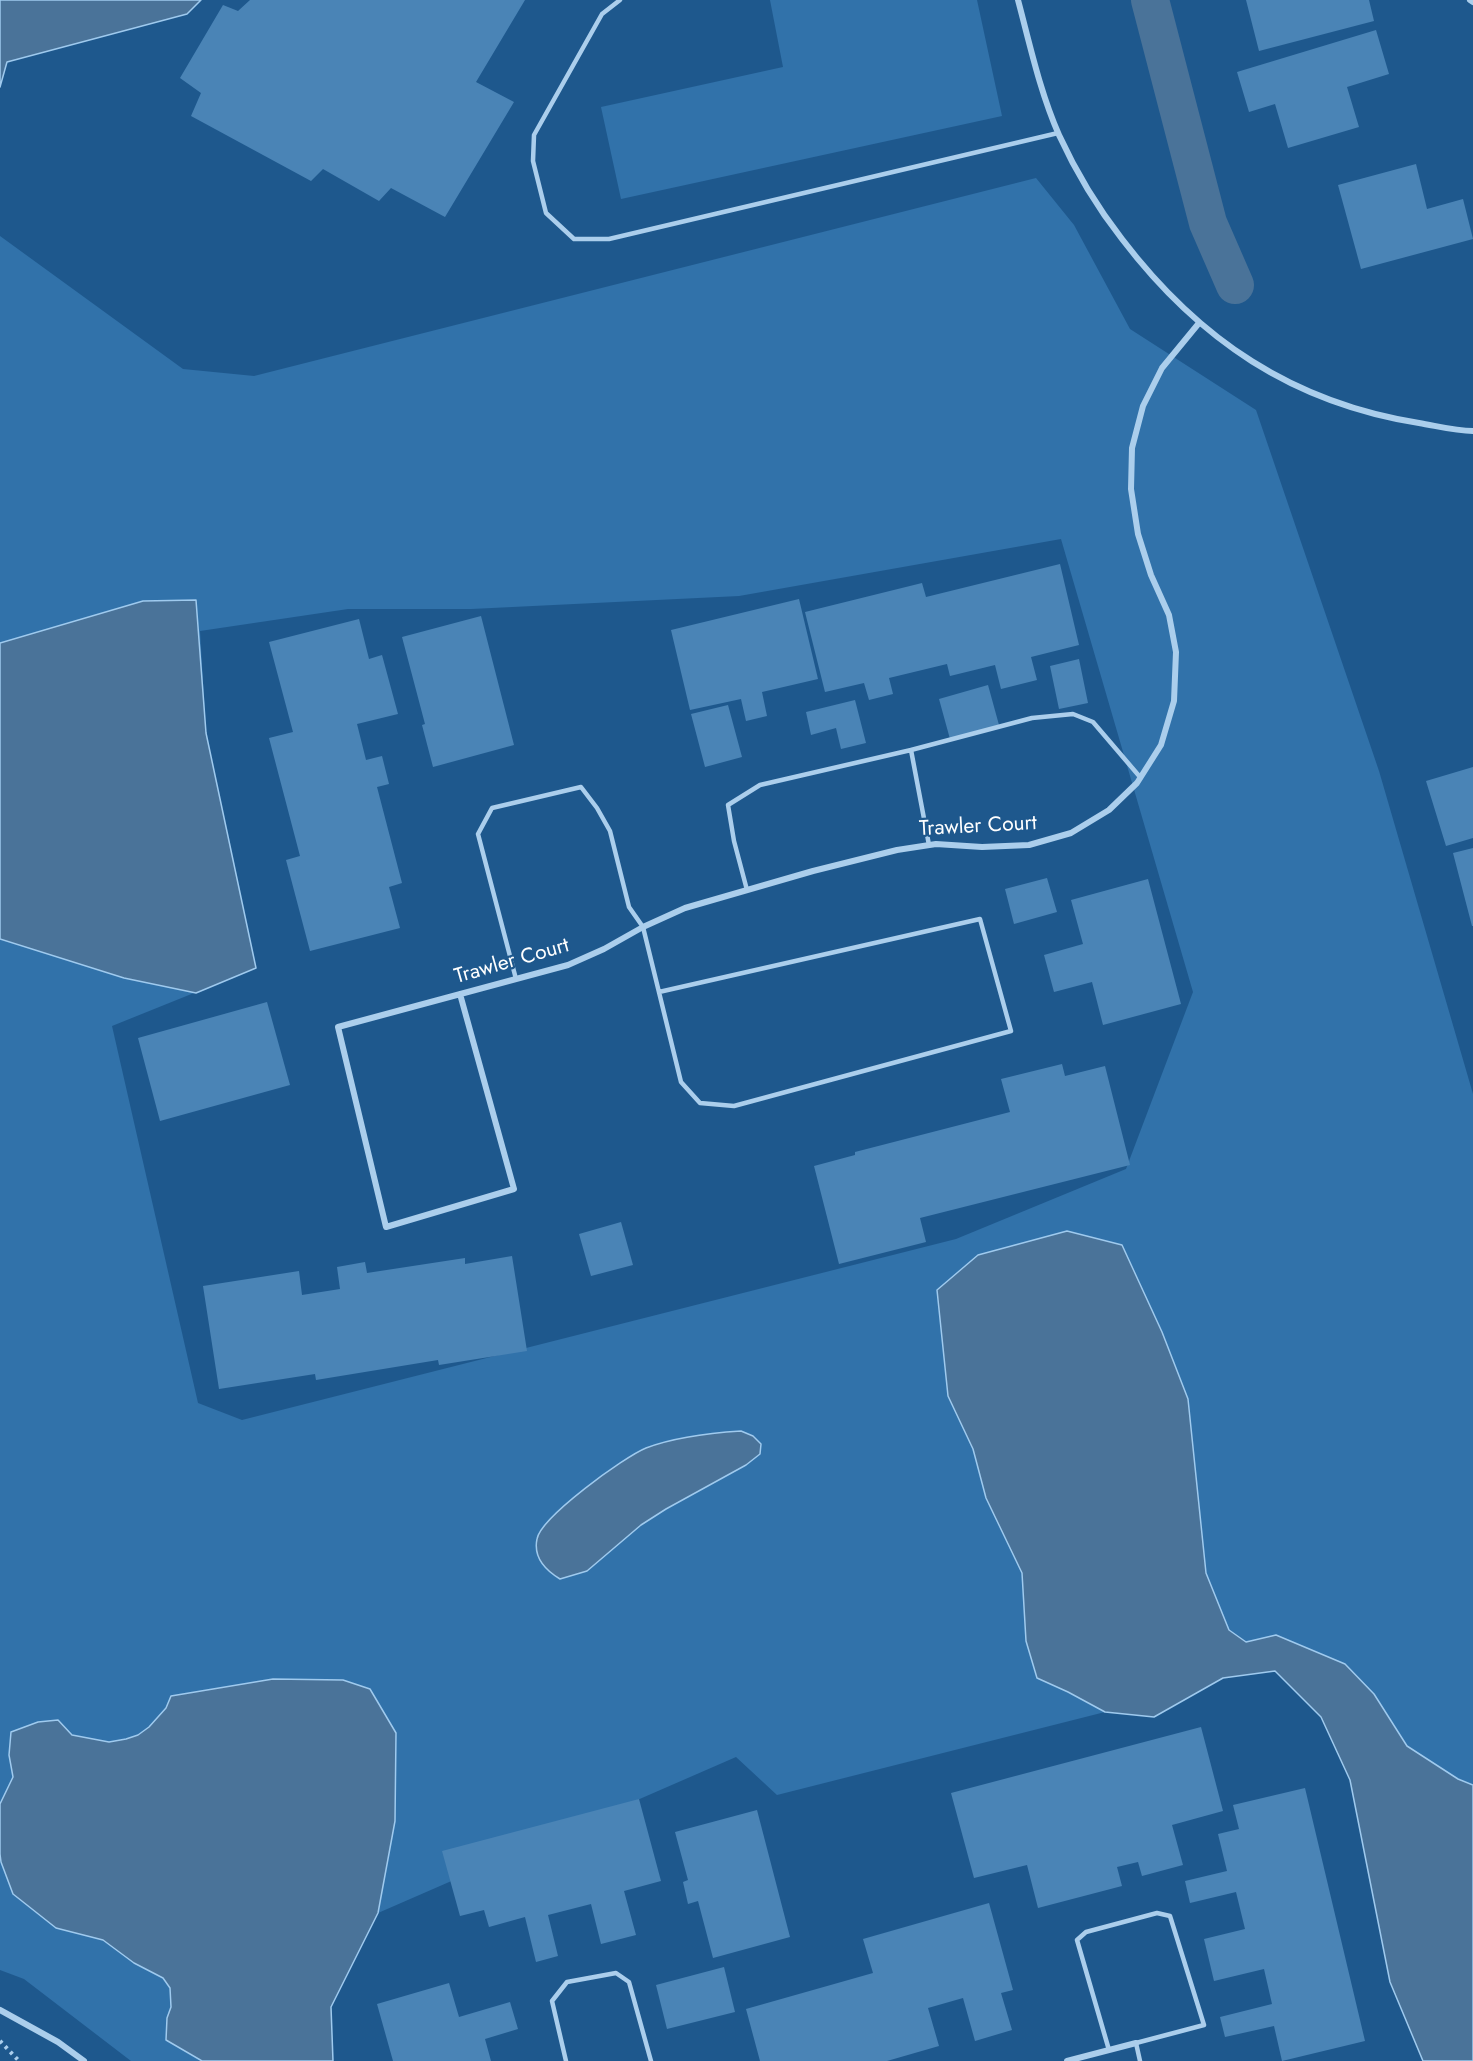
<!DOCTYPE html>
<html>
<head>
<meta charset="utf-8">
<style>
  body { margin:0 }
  canvas { display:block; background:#1e588d }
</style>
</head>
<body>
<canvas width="1473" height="2061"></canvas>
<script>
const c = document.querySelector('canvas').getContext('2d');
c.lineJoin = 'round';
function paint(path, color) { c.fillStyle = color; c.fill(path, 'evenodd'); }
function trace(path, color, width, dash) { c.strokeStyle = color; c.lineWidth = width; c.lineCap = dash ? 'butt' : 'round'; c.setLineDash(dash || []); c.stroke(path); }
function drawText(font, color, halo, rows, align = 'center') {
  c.font = font + ' Jost,sans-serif'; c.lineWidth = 4.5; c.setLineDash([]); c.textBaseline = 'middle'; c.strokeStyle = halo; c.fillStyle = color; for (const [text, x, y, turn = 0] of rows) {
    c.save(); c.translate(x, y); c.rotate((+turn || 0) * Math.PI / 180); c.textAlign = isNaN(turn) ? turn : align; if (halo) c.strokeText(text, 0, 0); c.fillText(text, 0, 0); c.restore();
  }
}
const green = new Path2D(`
  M770,0H977L1002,116L621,199L601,107L783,67Z
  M1036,178L1074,225L1130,329L1256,410L1379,771L1473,1094V2061H1423L1390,1982L1350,1780L1321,1717L1275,1671L1223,1678L1154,1717L1105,1712L777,1795L736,1757L378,1913L331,2007L333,2061H131L24,1979L0,1970V236L183,369L254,376ZM1061,539L1193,992L1126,1169L956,1239L242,1420L198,1403L112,1026L256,968L206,733L200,631L348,609H471L739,596Z`);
const water = new Path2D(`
  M0,0H201L187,14L7,62L0,87Z
  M196,600L206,733L256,968L196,993L124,978L0,939V643L143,601Z
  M1067,1231L1122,1245L1162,1332L1188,1399L1206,1573L1229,1630L1246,1642L1276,1635L1345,1664L1374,1694L1407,1746L1458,1779L1473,1785V2061H1423L1390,1982L1350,1780L1321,1717L1275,1671L1223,1678L1154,1717L1105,1712L1068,1692L1037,1678L1026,1641L1022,1573L986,1498L973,1449L948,1396L937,1290L978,1255Z
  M741,1431L753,1436L761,1444L760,1454L746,1465L666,1509L641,1525L587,1571L560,1579C545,1570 533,1558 537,1539C541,1517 624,1457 646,1448C675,1437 710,1433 741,1431Z
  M273,1679L343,1680L370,1689L396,1733L395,1821L378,1913L331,2007L333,2061H202L166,2040L167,2018L171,2007L170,1988L163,1978L134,1963L103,1940L56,1928L13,1894L1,1862L0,1854V1804L13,1777L9,1755L11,1732L38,1722L58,1720L72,1735L109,1742L126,1739L138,1735L149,1727L166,1708L171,1696Z`);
const canal = new Path2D(`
  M1150,0L1208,223L1235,285`);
const building = new Path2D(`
  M250,0H525L476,82L514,102L445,217L391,188L379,201L323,169L311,181L191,116L201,93L180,78L223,5L238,11Z
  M1246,0H1369L1374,21L1259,51Z
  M1376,30L1389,74L1347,87L1359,127L1288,148L1275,104L1249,112L1237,72Z
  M1416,164L1427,209L1463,199L1473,239L1361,269L1338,185Z
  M1060,564L1079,645L1031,657L1037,680L1001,689L995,665L950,676L947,664L889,678L893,694L869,700L864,683L825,692L805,612L922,583L926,597Z
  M799,599L818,679L762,692L767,716L746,721L741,699L690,710L671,630Z
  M481,616L514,745L433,767L422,725L425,724L402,637Z
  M359,619L369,659L382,655L398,714L357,724L366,760L382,756L389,784L377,787L402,883L389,887L400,928L310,951L286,860L300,856L269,738L293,732L269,642Z
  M1079,659L1088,703L1059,709L1050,666Z
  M988,685L999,725L950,739L939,699Z
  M855,700L866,743L841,749L836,728L811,735L806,712Z
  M728,705L742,757L705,767L691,714Z
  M1473,767V838L1446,846L1426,781Z
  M1473,848V926H1472L1453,853Z
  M1047,878L1057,912L1014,924L1005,889Z
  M1148,879L1181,1004L1103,1025L1092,982L1054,992L1044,955L1083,944L1071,900Z
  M267,1002L290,1085L160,1121L138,1038Z
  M1062,1064L1065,1076L1105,1066L1130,1165L920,1218L926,1242L839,1264L814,1166L855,1155V1152L1010,1112L1001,1079Z
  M621,1222L633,1265L591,1276L579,1234Z
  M512,1256L527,1351L439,1365L438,1360L316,1380L315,1374L219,1389L203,1286L299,1271L302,1295L340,1289L337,1267L365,1262L367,1273L465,1258V1264Z
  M1201,1727L1223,1811L1172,1825L1183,1865L1142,1876L1138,1862L1117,1867L1122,1886L1038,1908L1027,1865L974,1878L951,1793Z
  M1305,1788L1365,2041L1282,2061L1274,2026L1225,2037L1220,2017L1272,2004L1264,1969L1214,1981L1204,1939L1245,1929L1236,1892L1190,1903L1185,1881L1227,1871L1218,1834L1239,1829L1233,1805Z
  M639,1799L661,1881L624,1891L636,1935L601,1944L591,1904L548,1915L558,1956L536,1962L525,1917L489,1927L484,1910L460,1916L442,1851Z
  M757,1810L790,1937L713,1958L698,1901L688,1904L683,1882L688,1880L675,1832Z
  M989,1903L1013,1990L1001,1993L1012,2030L975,2041L963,1998L928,2008L939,2046L887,2061H760L746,2009L873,1973L863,1939Z
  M724,1967L735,2012L667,2029L656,1985Z
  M449,1983L459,2017L510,2002L518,2029L485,2039L491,2061H393L377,2004Z`);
const path = new Path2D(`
  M0,2041L19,2061`);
const lane = new Path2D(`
  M620,0L602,14L534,135L533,161L546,213L574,239H609L1058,133
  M911,750L1032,718L1073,714L1093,722L1140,777
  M747,890L734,841L728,805L760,785L911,750L929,845
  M516,979L478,834L492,808L581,787L597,808L610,831L629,907L643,927L681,1082L700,1103L734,1106L1011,1031L980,919L659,992
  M1109,2050L1077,1940L1086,1932L1157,1913L1170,1916L1204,2025L1136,2043L1140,2061
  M566,2061L552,2001L567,1982L616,1973L629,1982L651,2061`);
const street = new Path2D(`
  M1018,0C1030,45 1040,92 1059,135C1076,172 1097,207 1122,239C1199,340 1293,403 1419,423C1437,426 1455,431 1473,431
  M1470,0L1473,2
  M460,994L514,1189L386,1227L338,1027L568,965L604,949L643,927L685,908L813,871L897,850L936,844L982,847L1029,845L1071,833L1109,810L1137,783L1161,745L1174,701L1176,652L1169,615L1151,575L1138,534L1131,489L1132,448L1143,406L1162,368L1199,323
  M0,2010L58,2042L84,2061
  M1067,2061L1136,2043`);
const streetNames = [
  ["Trawler Court",978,827,-3],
  ["Trawler Court",512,962,-16]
];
paint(green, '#3172aa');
paint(water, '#4a7399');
trace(water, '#9fcaee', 1.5);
trace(canal, '#4a7399', 38);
paint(building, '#4a84b6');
trace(path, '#abceec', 4, [3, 4.5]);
trace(lane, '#abceec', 4.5);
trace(street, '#abceec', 6);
drawText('21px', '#fff', '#1e588d', streetNames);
</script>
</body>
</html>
